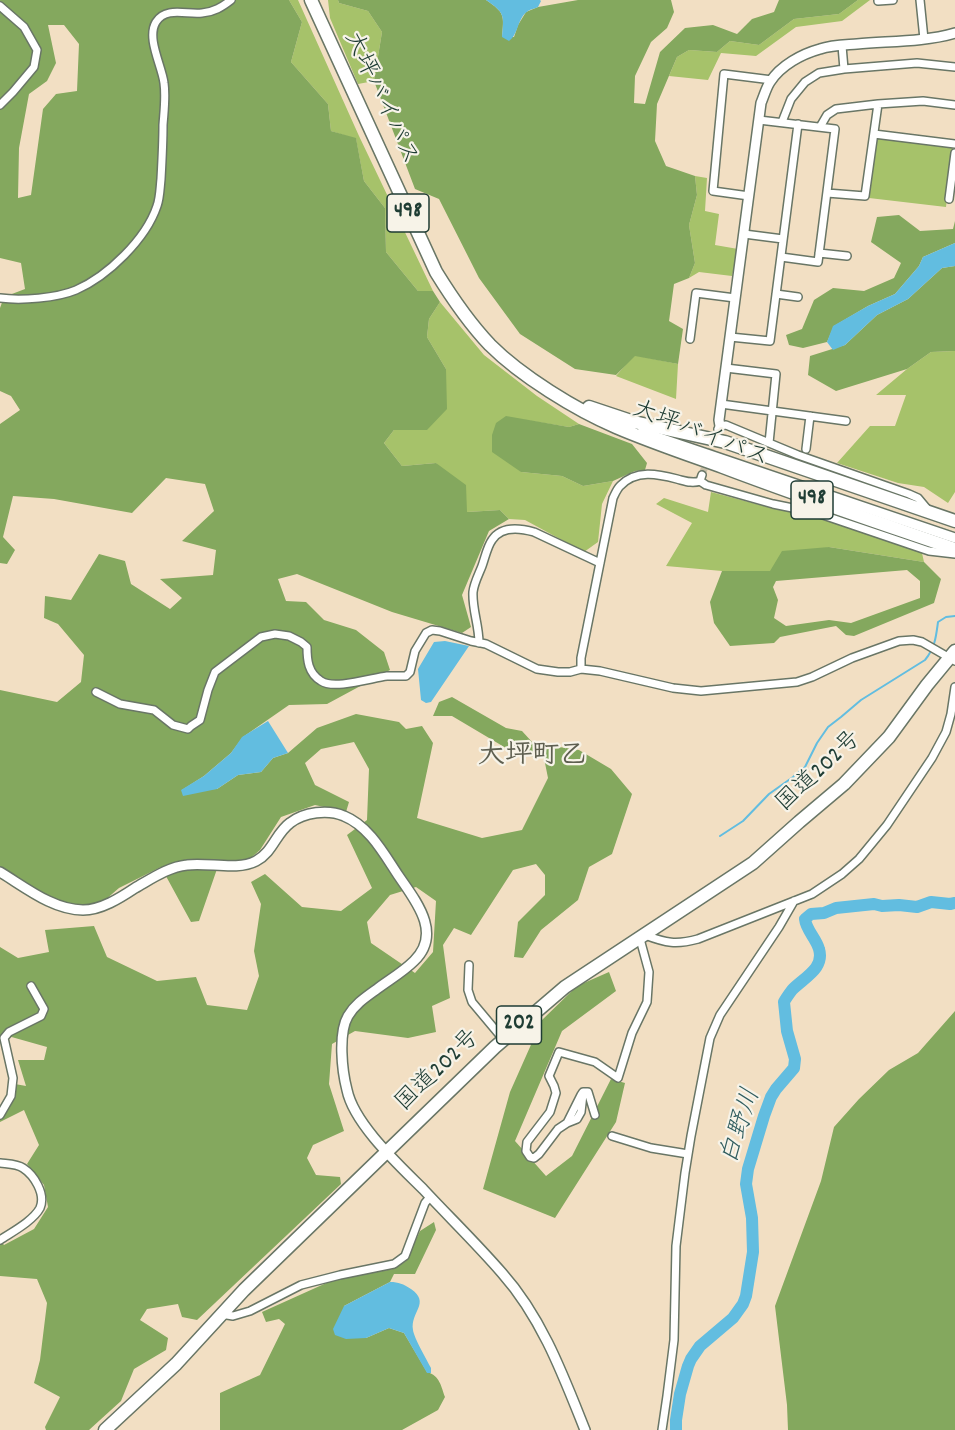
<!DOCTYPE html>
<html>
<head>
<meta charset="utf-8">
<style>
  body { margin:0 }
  canvas { display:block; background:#f2dfc3 }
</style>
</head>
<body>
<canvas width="955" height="1430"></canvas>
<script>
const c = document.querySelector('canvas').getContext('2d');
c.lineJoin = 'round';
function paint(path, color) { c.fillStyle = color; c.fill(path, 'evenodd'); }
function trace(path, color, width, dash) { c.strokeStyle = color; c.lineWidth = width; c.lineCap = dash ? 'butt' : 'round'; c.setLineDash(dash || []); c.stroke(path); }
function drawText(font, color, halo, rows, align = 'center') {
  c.font = font + ' Dekko,"Klee One",sans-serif'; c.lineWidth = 4.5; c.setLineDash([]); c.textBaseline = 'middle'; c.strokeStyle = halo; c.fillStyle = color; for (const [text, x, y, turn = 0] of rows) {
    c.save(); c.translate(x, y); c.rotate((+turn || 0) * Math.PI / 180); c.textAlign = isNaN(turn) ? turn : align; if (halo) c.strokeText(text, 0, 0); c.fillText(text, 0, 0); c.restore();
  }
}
const green = new Path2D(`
  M289,0H298L359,136L433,291H418L386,252L385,208L364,181L356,139L331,131L328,104L291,62L302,22Z
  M328,0H338L339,3L368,11L382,32L374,81L358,84L330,18Z
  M858,0H870L842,21L796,27L756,56L721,53L708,80L669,76L677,57L689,50L717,52L730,41L759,45L794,19L839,14Z
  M877,137L953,146L946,207L869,198Z
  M695,176L707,178L705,211L719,214L715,245L738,249L732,276L699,272L689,278L695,263L689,225L697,195Z
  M440,302L484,355L537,396L579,424L569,427L506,417L521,472L562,476L583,486L613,481L602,504L598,542L584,552L525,520L509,519L500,510L467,512L436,463L402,466L384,443L394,430L427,429L446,369L427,337L429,319Z
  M955,351V492L948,503L924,487L898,483L837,463L870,426H895L906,395H876L907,369L931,352Z
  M634,355L678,364L676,399L616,376Z
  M711,492L775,509L819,516L922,553L924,562L829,547L771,571H722L666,566L692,523L656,504L664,498L708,512Z`);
const forest = new Path2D(`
  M0,0H289L302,22L291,62L328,104L331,131L356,138L364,181L385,208L386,252L418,291H433L440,302L429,319L427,337L446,369L447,409L427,430H394L384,443L402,466L436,463L466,485L467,512L500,510L509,519L489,531L462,595L471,627L462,633L392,612L297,574L278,579L286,601L306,602L324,620L356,630L384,652L390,670L327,704L289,705L243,737L231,753L204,776L182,790L217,789L238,775L261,772L273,758L288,753L317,728L356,714L399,722L406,729L422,726L433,743L417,818L482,838L522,830L548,778L544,758L516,754L452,716H433L439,702L452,697L506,728L522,731L533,743L579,750L611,769L632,794L612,854L589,867L578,900L541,930L523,958L514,957L518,922L545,895V875L536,864L513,870L471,935L454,928L443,945L450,998L432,1006L436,1032L408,1038L355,1031L332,1044L329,1084L344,1131L313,1145L307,1158L316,1175L340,1177L341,1184L197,1320L182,1317L178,1304L147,1309L140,1320L168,1338L166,1350L134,1369L121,1401L89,1430H46L45,1427L60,1397L34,1383L40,1360L47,1303L37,1279L0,1276V1240L4,1245L34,1229L48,1207L44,1185L27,1164L39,1145L24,1110L0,1122V1107L7,1103L15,1084L26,1086L18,1060H44L47,1047L8,1036L0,1040V947L18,958L49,952L45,930L94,926L107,957L157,981L196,977L207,1005L247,1010L259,976L254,951L261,904L251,882L265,874L302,907L341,911L372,888L347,835L367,820L369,769L354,742L321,749L305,763L315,785L349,802L346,812L315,805L281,817L260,850L238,869H217L199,921L191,922L161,867L119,888L97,907L73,913L46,905L0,873V690L57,702L81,682L84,655L58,624L44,618L45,596L71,600L99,554L125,561L131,584L170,609L182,598L160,579L213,575L216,550L182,541L214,511L205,484L166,478L132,513L54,499L13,496L3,537L15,550L7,564L0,563V424L20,410L11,396L0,391V308L4,297L25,289L21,263L0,258ZM48,25H64L79,44L77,91L56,94L43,109L31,195L18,198L19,148L29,94L47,81L56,63ZM416,887L436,901L433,952L415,973L371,943L367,922L390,895Z
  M338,0H486C505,13 504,15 502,37H514L518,25L526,12L538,7L578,0H671L674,12L667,28L651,42L635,76L634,103L645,104L660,52L685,28L713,25L737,34L752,19L774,12L779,0H858L839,14L794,19L759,45L730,41L717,52L689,50L677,57L657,104L655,141L666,166L695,176L697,195L689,225L695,263L689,278L674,284L669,321L683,329L678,364L635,356L616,375L575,369L520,334L479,278L439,199L415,189L374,81L382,32L368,11L339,3Z
  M899,215L920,231L953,229L955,221V243L923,257L919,266L895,294L868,306L834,326L827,342L803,348L789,345L786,335L802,329L814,300L833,288L864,291L894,278L901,263L871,242L877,217Z
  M955,266V351L931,352L907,369L836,391L808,375L810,356L845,345L877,315L908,299L942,268Z
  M506,416L569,427L579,424L632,444L647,463L645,470L635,471L613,481L583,486L562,476L521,472L492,452V435L496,423Z
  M829,547L924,562L941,579L934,603L854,636L846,635L836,626L780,637L774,643L730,646L714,623L710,602L722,571H770L782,551ZM907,570L920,581V598L851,623L829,620L786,626L774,618L778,600L773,587L776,581Z
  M609,972L616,991L562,1031L515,1141L546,1176L572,1156L611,1079L625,1083L616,1122L555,1218L483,1189L510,1092L542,1020L577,986Z
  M955,1011V1430H788L787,1405L775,1306L821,1181L834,1127L859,1099L889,1070L918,1053Z
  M434,1222L436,1230L415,1274H394L390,1282L344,1306L366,1338L389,1328L404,1333L427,1372C440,1376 441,1386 445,1397L438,1410L402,1430H220V1393L260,1375L285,1324L279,1319L266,1322L262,1312L333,1280L393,1269L406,1261L420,1231Z`);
const water = new Path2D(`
  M486,0H540L541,1L538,7C534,9 531,9 528,11C517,18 519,34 509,41L502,37C504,15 505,13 486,0Z
  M955,243V266L942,268L908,299L877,315L845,345L833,350L827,342L833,326L868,306L895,294L919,266L923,257Z
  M445,641L469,646L431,702L426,703L421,700L418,669L434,642Z
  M268,721L288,753L273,758L261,772L238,775L217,789L183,796L181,790L204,776L231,753L242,737Z
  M390,1282C399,1282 403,1284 411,1289C431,1303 410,1312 413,1330C414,1338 427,1360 431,1368V1373H427L404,1333L389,1328L366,1338L346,1339L335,1335L333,1329L344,1306Z`);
const stream = new Path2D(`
  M720,836L743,821L769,794L793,777L805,767L817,743L828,727L841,717L861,700L925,660C935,648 936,637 938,622L946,617L955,616`);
const river = new Path2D(`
  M676,1430V1420L680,1394L688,1366L691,1359L700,1346L733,1318L743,1304L746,1296L753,1252L752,1218L746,1184L748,1169L764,1116L771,1097L776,1089L794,1068L795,1059L787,1031L784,1002C786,998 789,994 792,990C803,978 825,969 819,949C816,938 806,930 805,919L811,914L824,913L836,908L874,904L882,906L899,905L917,907L931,902L950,904L955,903`);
const minorTunnel = new Path2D(`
  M702,475L718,429`);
const minor = new Path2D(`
  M920,0L924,39
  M878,1L893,0
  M0,6L24,27L37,50L34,67L13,92L0,105
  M842,46L844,69
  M759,120L835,129L818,262L781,257
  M782,122L791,99L805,82L819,73L844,69L917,63L955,67
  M820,127L827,115L836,109L878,104L923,101L955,105
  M874,134L955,144
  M827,193L865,196L878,104
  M749,196L713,191L724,74L772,80
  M949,199L955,153
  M744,234L783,239
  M819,253L847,256
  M776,294L798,297
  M0,298C21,301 57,298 76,290C108,276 146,239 157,206C160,198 160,188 161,179C162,161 163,143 163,125C164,111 166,97 164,83C162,66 146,38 156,22C166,6 187,15 202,13C214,12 222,7 231,0
  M730,337L770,341L798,124
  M690,339L696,293L735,298
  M726,368L776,374L769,443
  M721,404L846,421
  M718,429L720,426L726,425L798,455L909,494L918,498L928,510
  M806,449L810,416
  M702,475L700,481L706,485L773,504L817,513L929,551L955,554
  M479,643C479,625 472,609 473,592C474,583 479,574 482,566C485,558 487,547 492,540C501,526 520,528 534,532L600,563
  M581,669V658L613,498C615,494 617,489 620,486C636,469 658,474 677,479C685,481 692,484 700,481
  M96,692L120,704L154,710L173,725L188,729L191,726L200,720L208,690L215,672L261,637L275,634L289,636L301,642L307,647C307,660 308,673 321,681C334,690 371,678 387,676C393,676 400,676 406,676L410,672L415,651L426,633L432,630L440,631L471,641L486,644L537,669L558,672H570L581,669L600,671L673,688L701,691L797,682L812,677L852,658L899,641L913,640L922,642L955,661
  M645,935C666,943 676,945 698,939L812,894L842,874L859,859L887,825L932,758L946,732L951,714L955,687
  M469,965L468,990L472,1002L503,1039
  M0,1115L11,1096L13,1078L4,1038L9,1032L41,1016L44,1009L31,986
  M595,1115L588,1092H583L581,1095L567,1123L558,1129L539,1154L534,1158L530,1157L526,1151L527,1142L550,1112L556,1093L554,1086L549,1076L559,1052L595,1062L618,1078L632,1033L647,1002L649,972L640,939
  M567,1123L577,1119L581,1112L583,1094
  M612,1136L651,1148L688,1154
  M0,1163C7,1164 17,1164 23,1168C34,1175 46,1194 40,1208C33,1221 12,1232 0,1240
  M221,1314L233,1316L250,1311L301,1285L340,1275L394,1264L405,1256L425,1203L430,1197
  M662,1430L667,1396L674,1340L676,1246L685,1173L691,1136L710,1038L720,1015L779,927L794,901`);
const tertiary = new Path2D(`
  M720,426L719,420L761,103C764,96 766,88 770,82C781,65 802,54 820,49C832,45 845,45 857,44C890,41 924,42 955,33
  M642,432L955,538
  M0,872C25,887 53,910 83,910C101,910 120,898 135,888C151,879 168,867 187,865C208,862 237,871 256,861C273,852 276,833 290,823C304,812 328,809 344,816C369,826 384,854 398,875C415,900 443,933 414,961C403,972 389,980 377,989C366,997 355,1004 348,1016C338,1033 342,1071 347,1090C354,1124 399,1165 423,1189C449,1217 477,1244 502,1273C542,1318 563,1375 585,1430`);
const trunk = new Path2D(`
  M311,0L436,272C452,298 469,323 490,345C521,376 576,410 616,427C651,442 687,454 723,467C799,496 877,522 955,549
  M589,407L634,422L725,442L955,521
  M105,1430L176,1364L244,1290L495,1047L565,987L753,863L799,822L844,784L889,737L927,685L955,651`);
const shields = [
  [408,213,42],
  [812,500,42],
  [519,1025,45]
];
const shieldNames = [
  ["498",408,213],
  ["498",812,500],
  ["202",519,1025]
];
const streetNames = [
  ["大坪バイパス",379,99,65],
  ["大坪バイパス",700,436,21],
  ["国道202号",820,773,-43],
  ["国道202号",439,1072,-44]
];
const waterNames = [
  ["白野川",743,1127,-72]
];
const quarterNames = [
  ["大坪町乙",532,758]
];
paint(green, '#a6c26a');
paint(forest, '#84a85e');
paint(water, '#62bde0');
trace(stream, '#62bde0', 2);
trace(river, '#62bde0', 12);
trace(minorTunnel, '#c8bfa6', 7, [7, 3.5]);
trace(minor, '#697666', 10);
trace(tertiary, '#697666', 12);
trace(trunk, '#697666', 15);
trace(minor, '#fff', 7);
trace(tertiary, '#fff', 9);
trace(trunk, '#fff', 12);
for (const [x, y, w] of shields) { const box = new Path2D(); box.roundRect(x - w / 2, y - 19, w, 38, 4.5); c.fillStyle = '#f7f3e8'; c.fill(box); trace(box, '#1f3d34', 1.5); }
drawText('bold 22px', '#1f3d34', null, shieldNames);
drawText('24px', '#1f3d34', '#f7f3e8', streetNames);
drawText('italic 26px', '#305d5f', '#f7f3e8', waterNames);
drawText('bold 27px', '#5e5f50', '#f7f3e8', quarterNames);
</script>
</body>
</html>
